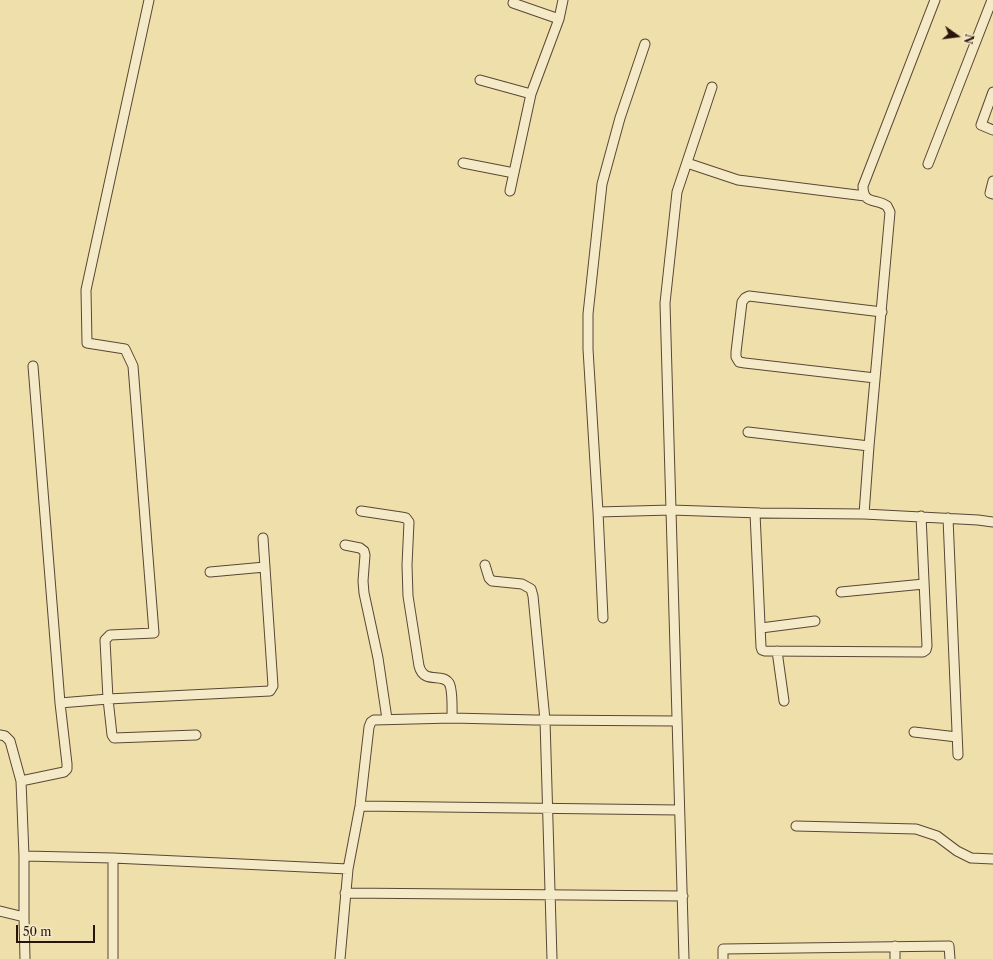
<!DOCTYPE html>
<html>
<head>
<meta charset="utf-8">
<style>
  body { margin:0 }
  #map { position:relative; width:993px; height:959px; overflow:hidden; background:#efdfab; font-family:"Libre Caslon Text",serif }
  canvas { display:block }
  .north { position:absolute; left:937px; top:16px; width:40px; height:40px; -webkit-text-stroke:3px #f5eac8; paint-order:stroke; rotate:104deg; font-size:11px; font-weight:700; line-height:16px; text-align:center; color:#29140c }
  .north::after { content:''; display:block; margin:auto; width:14px; height:18px; background:#29140c; clip-path:polygon(50% 0,100% 100%,50% 72%,0 100%) }
  .scale { position:absolute; left:16px; top:925px; width:79px; height:18px; box-sizing:border-box; border:2px solid #29140c; border-top:0; padding-left:5px; font-size:12px; line-height:14px; white-space:nowrap; color:#29140c; -webkit-text-stroke:3px #f5eac8; paint-order:stroke }
</style>
</head>
<body>
<div id="map">
<canvas width="993" height="959"></canvas>
<div class="north">N</div>
<div class="scale">50 m</div>
</div>
<script>
const c = document.querySelector('canvas').getContext('2d');
c.lineJoin = 'round';
function trace(path, color, width, dash) { c.strokeStyle = color; c.lineWidth = width; c.lineCap = dash ? 'butt' : 'round'; c.setLineDash(dash || []); c.stroke(path); }
const street = new Path2D(`
  M149,0L86,290L87,343L125,349L133,366L154,633L110,635L105,640L108,699L112,735L114,738L196,735
  M513,3L559,19
  M480,80L531,94
  M993,92L981,125L993,130
  M463,163L514,173
  M687,163L738,180L865,196
  M928,164L992,0
  M993,181L990,193L993,194
  M510,191L531,94L559,19L563,0
  M875,378L745,363L739,362L736,357V352L742,302L745,298L749,296L882,312
  M748,432L869,446
  M361,511L401,517L406,518L409,522L407,565L408,596L419,666C424,685 442,672 449,683C453,690 452,709 452,718
  M598,512L671,510L760,513L864,514L978,520L993,522
  M755,513L761,647L762,650L765,651L923,652L926,650L927,646L921,516
  M864,514L869,446L890,212C889,210 888,208 887,206C876,198 863,205 863,186L935,0
  M948,518L958,755
  M345,545L360,548L364,551L365,555L363,581L364,593L378,658L387,719
  M485,565L489,578L492,581L522,584L531,589L533,596L545,720L552,959
  M210,572L265,567
  M841,592L924,584
  M603,618L598,512L588,349V314L602,184L620,118L645,44
  M761,628L815,621
  M777,651L784,701
  M60,703L108,699L270,691L273,686L263,538
  M914,732L957,737
  M0,735L5,736L10,741L21,781L24,856L113,858L348,869L340,959
  M21,781L64,772L67,769V764L60,703L33,366
  M360,806L679,810
  M796,826L916,829L937,836L957,851L971,858L993,859
  M24,856V917L25,959
  M348,869L360,806L369,727L371,722L374,720L452,718L535,720L676,721
  M345,893L683,896
  M0,911L24,917
  M895,946V959
  M113,959V858
  M684,959L665,303L677,192L712,87
  M723,959V949L949,946L950,959`);
trace(street, '#5a4734', 11);
trace(street, '#f5eac8', 9);
</script>
</body>
</html>
